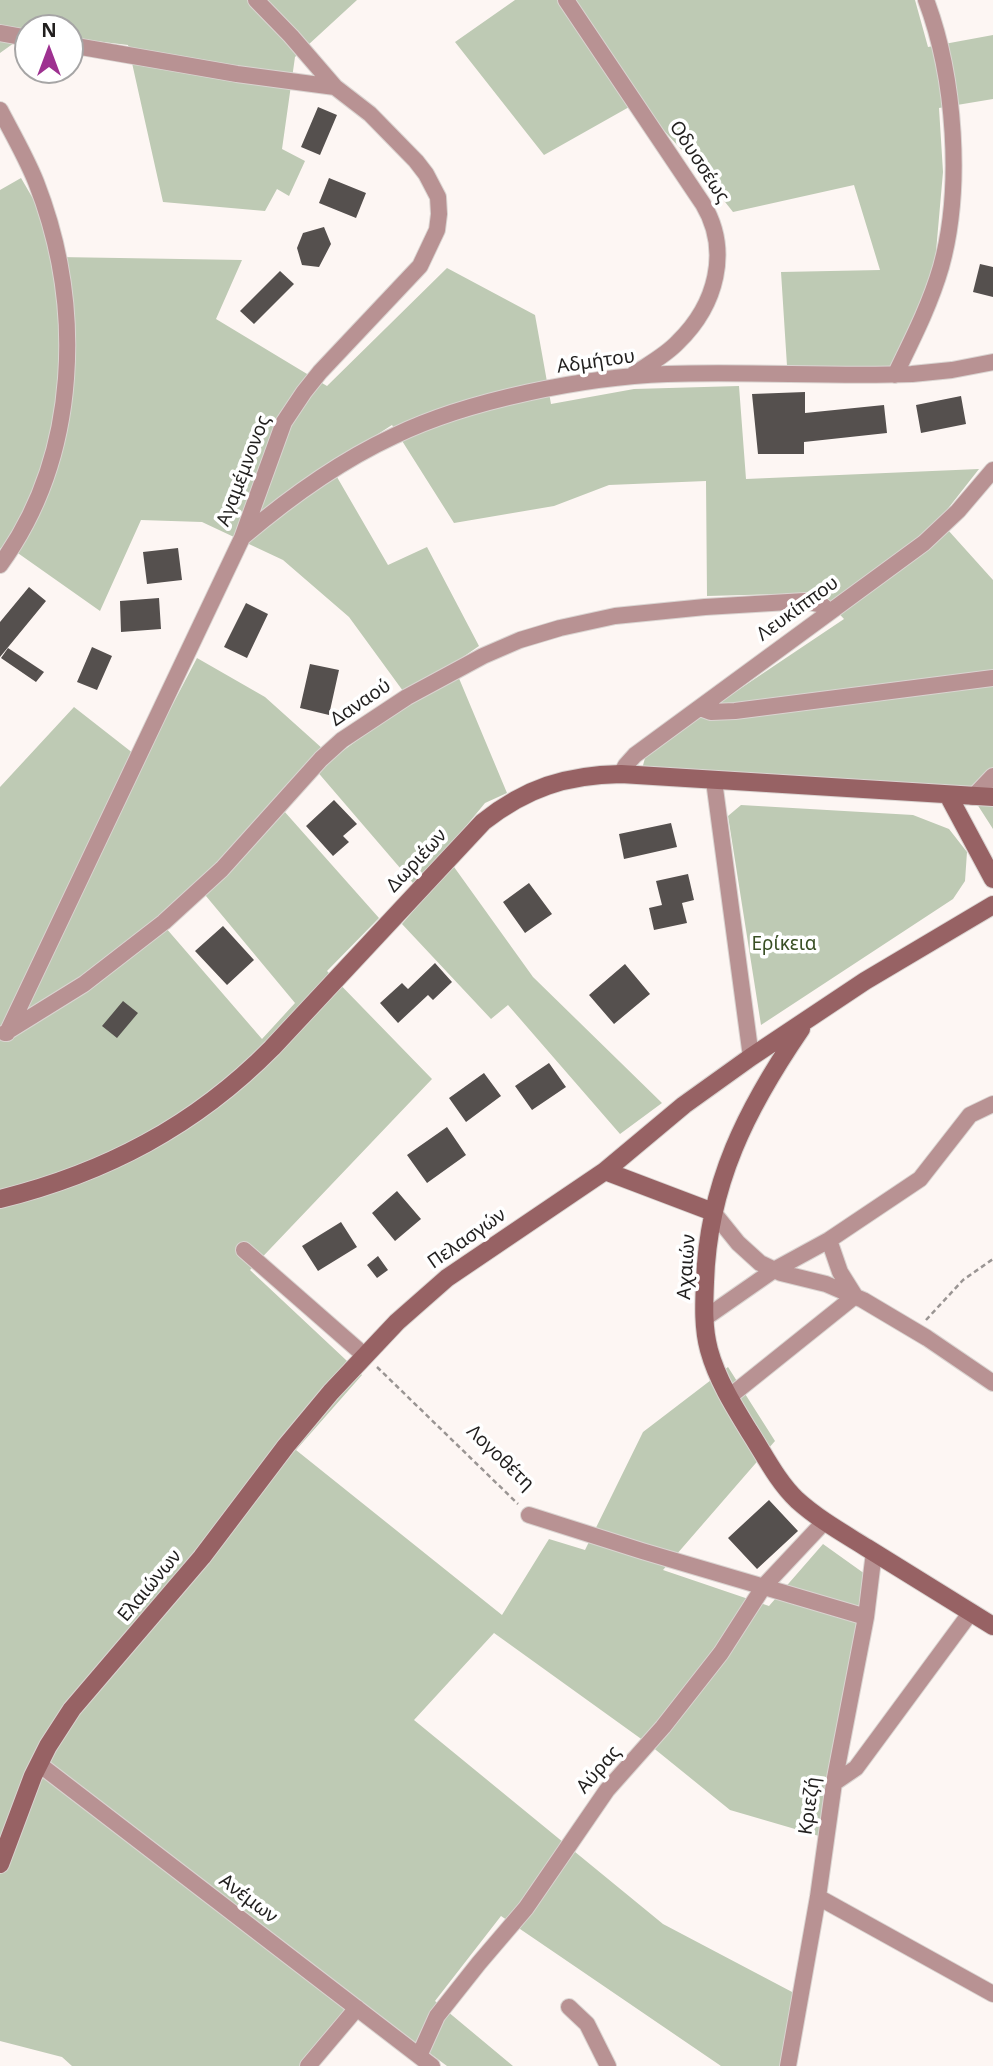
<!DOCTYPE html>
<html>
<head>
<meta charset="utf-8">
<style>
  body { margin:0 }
  #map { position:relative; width:993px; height:2066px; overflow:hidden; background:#fdf6f3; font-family:"Noto Sans",sans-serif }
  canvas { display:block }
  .north { position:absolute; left:14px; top:14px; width:70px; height:70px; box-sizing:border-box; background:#fff; border:2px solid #a6a5a5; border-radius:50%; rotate:0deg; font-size:19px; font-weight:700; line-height:28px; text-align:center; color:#211f1e }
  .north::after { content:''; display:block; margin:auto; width:24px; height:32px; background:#9e3190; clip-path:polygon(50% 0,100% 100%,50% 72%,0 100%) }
</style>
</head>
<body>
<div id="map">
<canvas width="993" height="2066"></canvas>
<div class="north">N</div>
</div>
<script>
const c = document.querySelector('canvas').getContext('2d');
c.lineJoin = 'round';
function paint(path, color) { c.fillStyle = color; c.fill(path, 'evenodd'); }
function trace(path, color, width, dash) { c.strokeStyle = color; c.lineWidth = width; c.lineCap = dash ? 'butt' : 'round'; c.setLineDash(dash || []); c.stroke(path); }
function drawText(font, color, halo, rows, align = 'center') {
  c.font = font + ' "Noto Sans",sans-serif'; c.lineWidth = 7; c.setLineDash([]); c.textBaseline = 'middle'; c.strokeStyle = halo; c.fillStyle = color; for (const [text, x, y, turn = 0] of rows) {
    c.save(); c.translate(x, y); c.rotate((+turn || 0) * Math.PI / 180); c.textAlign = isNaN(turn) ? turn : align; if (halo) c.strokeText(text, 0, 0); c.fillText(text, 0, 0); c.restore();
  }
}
const green = new Path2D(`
  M0,0H357L295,57L282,149L305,161L289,196L277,189L265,211L163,202L128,45L70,38V28H28V33L0,53Z
  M515,0H915L928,47L993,35V99L939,108L943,172L935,263L895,367L787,366L781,272L880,270L854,185L733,212L699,169L638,102L544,155L455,42Z
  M21,178L42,214L58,257L242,260L216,319L327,386L447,268L535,315L551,404L634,389L739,386L746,479L979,469L939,520L993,580V769L969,790L993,799V829L968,790L642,769L645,758L671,735L844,619L820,593L707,596L706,481L609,485L554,506L454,523L392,425L330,465L388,565L427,547L479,646L453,664L507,793L485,803L444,853L533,977L662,1103L620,1134L508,1005L491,1019L402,924L425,897L309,762L276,802L379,918L327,971L432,1079L250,1270L362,1375L296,1450L502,1615L549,1539L585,1550L643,1432L728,1367L775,1441L663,1570L769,1606L823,1544L865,1574L819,1836L730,1810L651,1746L494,1633L414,1720L663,1924L794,1993L783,2066H721L501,1916L435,2001L513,2066H447L360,2002L303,2066H72L62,2057L0,2041V787L74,707L143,761L197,658L265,697L333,758L408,703L403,691L349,617L283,560L202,522L141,520L100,611L5,544L0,549V190ZM196,884L295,1003L262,1039L159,920Z
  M741,805L913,815L949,829L967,852L965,881L953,899L761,1025L728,816Z`);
const building = new Path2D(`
  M318,107L337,115L320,155L301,147Z
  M329,178L366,193L356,218L319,203Z
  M324,227L331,244L319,267L302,265L297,248L303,233Z
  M980,264L993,267V297L973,292Z
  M280,271L294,284L254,324L240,311Z
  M805,392V413L884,405L887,433L804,442V454H758L752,394Z
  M961,396L966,424L921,433L916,405Z
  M178,548L182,580L147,584L143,552Z
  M29,587L46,601L0,657V622Z
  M159,598L161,629L121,632L120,601Z
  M246,603L268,614L247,658L224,647Z
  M92,647L112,656L97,690L77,682Z
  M8,648L44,672L36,682L1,658Z
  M310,664L339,670L329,715L300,708Z
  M334,800L357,824L343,836L349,842L333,856L306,826Z
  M671,823L677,847L624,859L619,834Z
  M688,874L694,900L682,903L687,923L654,930L649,908L662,905L656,881Z
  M529,883L552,914L525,933L503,902Z
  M223,926L254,960L227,985L195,951Z
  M435,963L452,982L433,1000L428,995L398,1023L380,1003L402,983L408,989Z
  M625,964L650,994L614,1024L589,995Z
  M123,1001L138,1013L117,1038L102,1026Z
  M549,1063L566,1087L532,1110L515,1086Z
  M484,1073L501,1096L466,1122L449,1098Z
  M447,1127L466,1155L427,1183L407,1155Z
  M397,1191L421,1219L395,1241L372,1213Z
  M341,1222L357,1247L318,1271L302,1246Z
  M378,1256L388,1270L377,1278L367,1265Z
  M769,1500L798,1531L757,1569L728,1538Z`);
const path = new Path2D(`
  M926,1320L963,1280L993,1259
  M377,1367L518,1504`);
const street = new Path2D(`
  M566,0L703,204C731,251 716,305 678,342C666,355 649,364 634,374
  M0,33L28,38
  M70,45L237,74L335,87
  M0,110C12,133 26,157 36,182C84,305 80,455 0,565
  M895,375C912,340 930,305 941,267C963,188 955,77 926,0
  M244,536C290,497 338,462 394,436C468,400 585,377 667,374C749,371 831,377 912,374L952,370L993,362
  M700,708L711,712L735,711L993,678
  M621,774L626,765L635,755L924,543L958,511L993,470
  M714,781L751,1057
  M973,797L993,776
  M5,1033L84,984L164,922L222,869L321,759L342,740L407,697L483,656L520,640L560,628L615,616L705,607L805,601L822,605L830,612
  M7,1033L242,538L284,422L304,392L320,372L420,266L437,230L439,214L438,197L426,174L416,161L370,114L335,87L291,36L256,0
  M713,1212L738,1243L760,1263L781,1273L826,1284L863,1300L927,1338L993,1383
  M244,1250L364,1355
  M705,1318L774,1270L829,1240L920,1179L970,1115L993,1104
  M729,1397L855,1296L840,1272L829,1240
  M529,1515L642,1551L866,1617
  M39,1764L432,2066
  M834,1783L856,1768L971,1612
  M818,1897L993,1994
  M569,2007L587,2024L608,2066
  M419,2056L437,2016L479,1963L526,1908L607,1790L663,1727L721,1653L764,1586L825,1521
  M308,2066L357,2008
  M788,2066L818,1897L834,1783L866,1617L874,1552`);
const secondary = new Path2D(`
  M948,795L993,879
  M801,1029C747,1108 708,1184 705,1282C704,1305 703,1328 709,1350C717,1379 733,1405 749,1431C764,1454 777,1481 797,1500C818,1519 843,1533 867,1548C909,1574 951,1600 993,1626
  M605,1171L713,1212
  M0,1199C105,1173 195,1126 272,1048L483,822C526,788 566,775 621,774L993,797
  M0,1864L33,1776L48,1746L72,1709L202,1557L286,1446L331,1392L397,1322L447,1278L605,1171L684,1105L751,1057L865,981L993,905`);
const streetNames = [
  ["Οδυσσέως",699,162,57],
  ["Αδμήτου",596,362,-8],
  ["Αγαμέμνονος",244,471,-69],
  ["Λευκίππου",798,609,-36],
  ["Δαναού",361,703,-34],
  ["Δωριέων",417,861,-47],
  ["Πελασγών",467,1239,-35],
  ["Αχαιών",687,1267,-86],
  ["Λογοθέτη",500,1458,44],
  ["Ελαιώνων",150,1586,-50],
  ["Αύρας",599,1770,-49],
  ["Κριεζή",810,1806,-82],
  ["Ανέμων",248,1899,37]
];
const parkNames = [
  ["Ερίκεια",784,945]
];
paint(green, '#becab4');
paint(building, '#55504e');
trace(street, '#dad4d1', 18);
trace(secondary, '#dad4d1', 20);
trace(path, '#9a9593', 2.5, [5, 3.5]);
trace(street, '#b89293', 16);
trace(secondary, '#976264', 18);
drawText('19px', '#211f1e', '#fff', streetNames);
drawText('19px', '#394f24', '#fff', parkNames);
</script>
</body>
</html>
